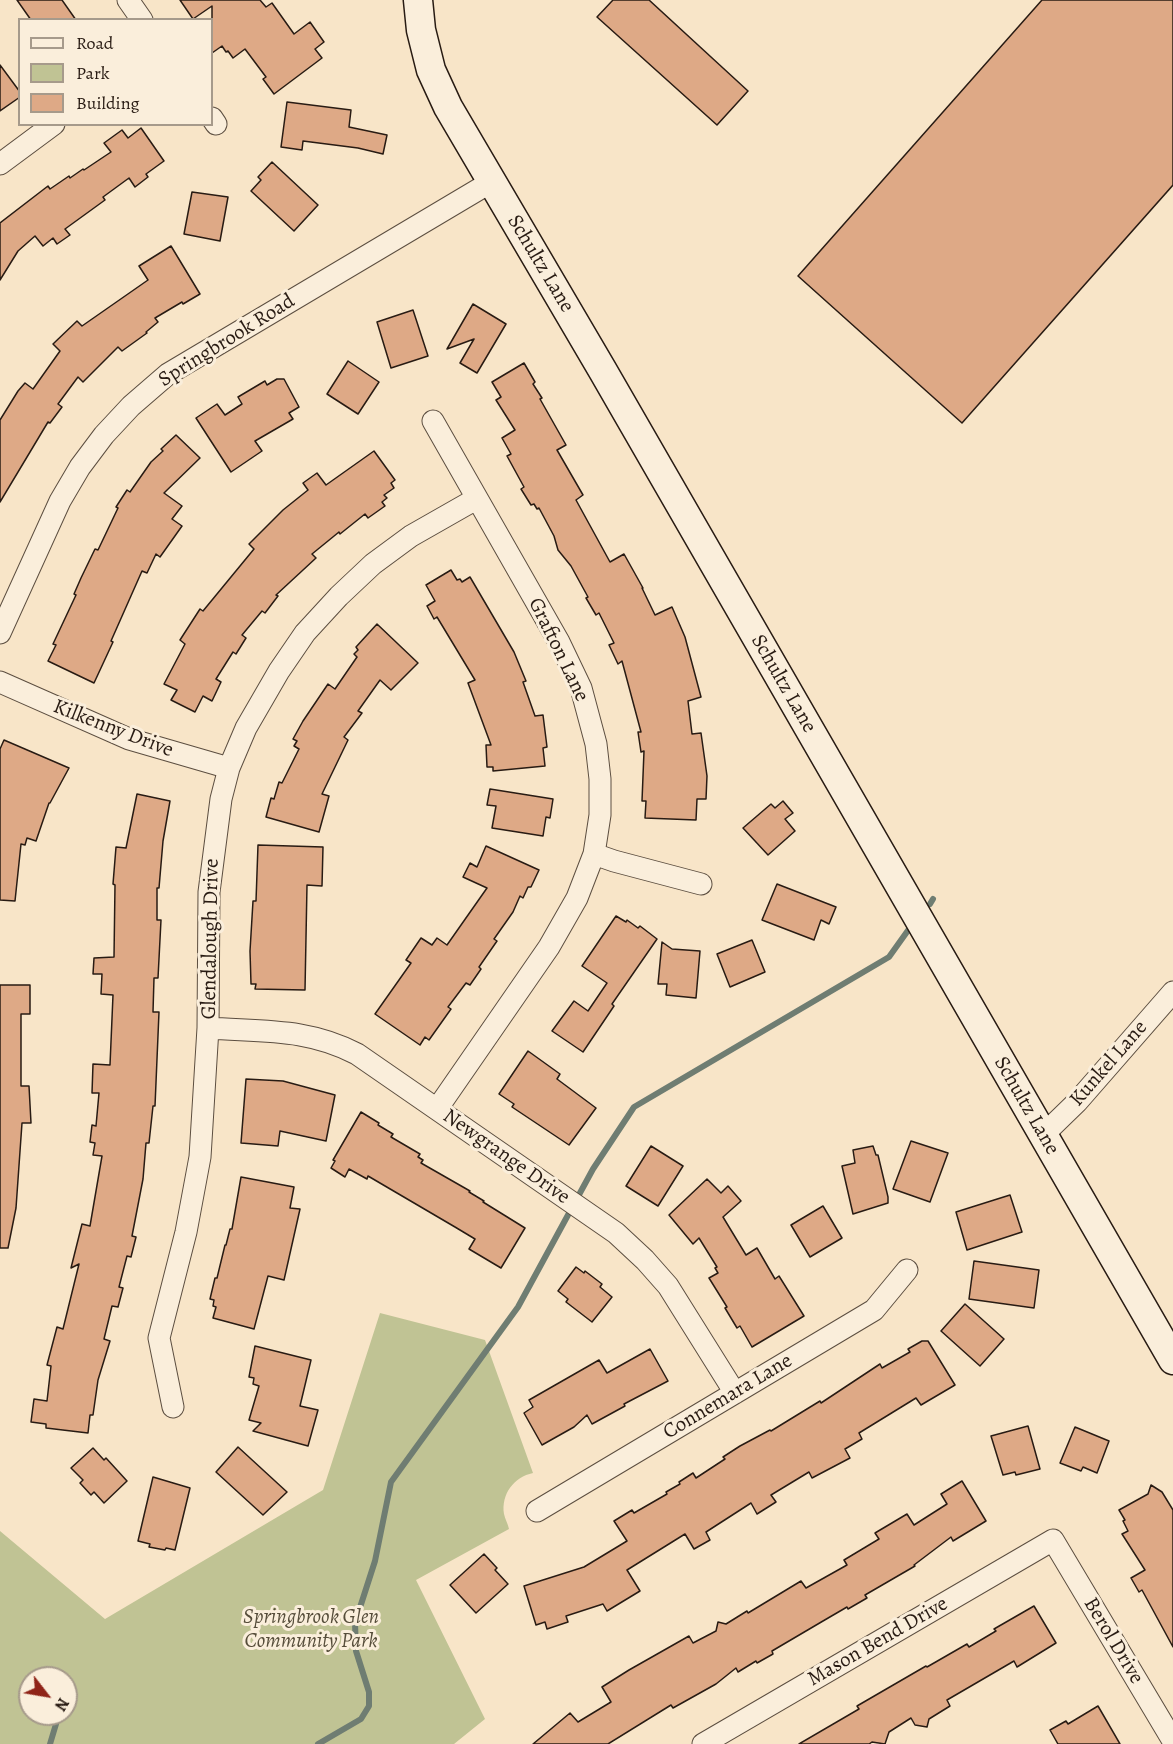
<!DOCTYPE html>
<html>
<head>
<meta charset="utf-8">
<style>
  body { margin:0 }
  #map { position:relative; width:1173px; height:1744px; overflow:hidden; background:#f8e5c8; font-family:Alegreya,serif }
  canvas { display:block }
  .legend { position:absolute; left:18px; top:18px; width:195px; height:108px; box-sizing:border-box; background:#faeedb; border:2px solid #a69a8b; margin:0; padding:8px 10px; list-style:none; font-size:18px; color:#281b13 }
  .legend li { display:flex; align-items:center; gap:12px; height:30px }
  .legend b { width:30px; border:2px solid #a69a8b }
  .north { position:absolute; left:18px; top:1666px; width:60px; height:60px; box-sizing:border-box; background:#faeedb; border:2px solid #a69a8b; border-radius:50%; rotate:121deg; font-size:16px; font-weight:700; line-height:24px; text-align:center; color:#281b13 }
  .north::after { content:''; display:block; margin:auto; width:21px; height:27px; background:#8f2418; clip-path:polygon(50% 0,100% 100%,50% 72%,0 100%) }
</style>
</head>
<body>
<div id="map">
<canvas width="1173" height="1744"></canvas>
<ul class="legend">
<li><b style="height:8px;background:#faeedb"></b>Road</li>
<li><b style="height:16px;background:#c0c394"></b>Park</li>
<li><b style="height:16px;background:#dea986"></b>Building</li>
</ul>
<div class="north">N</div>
</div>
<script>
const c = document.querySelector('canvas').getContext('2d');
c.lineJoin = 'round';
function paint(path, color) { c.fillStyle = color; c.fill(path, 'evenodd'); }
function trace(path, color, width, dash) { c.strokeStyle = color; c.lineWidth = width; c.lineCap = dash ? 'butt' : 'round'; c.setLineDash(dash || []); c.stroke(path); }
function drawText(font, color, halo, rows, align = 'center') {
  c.font = font + ' Alegreya,serif'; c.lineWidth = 6; c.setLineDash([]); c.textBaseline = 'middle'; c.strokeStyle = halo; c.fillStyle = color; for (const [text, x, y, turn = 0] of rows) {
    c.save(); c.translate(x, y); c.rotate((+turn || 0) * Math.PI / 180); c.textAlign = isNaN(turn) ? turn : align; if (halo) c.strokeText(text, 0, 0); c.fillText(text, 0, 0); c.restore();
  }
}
const green = new Path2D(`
  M380,1313L485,1340L533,1473C514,1477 501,1494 504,1514C505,1519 508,1524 509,1529L416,1580L485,1719L454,1744H0V1531L105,1619L323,1490ZM30,1678H66V1714H30Z`);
const stream = new Path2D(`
  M930,904L933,899
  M50,1744L59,1714
  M318,1744L361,1719L369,1706V1692L356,1651L355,1623L375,1561L391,1482L518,1307L593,1169L634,1107L889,957L909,929`);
const building = new Path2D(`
  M17,0H62L76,20H31Z
  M180,0H260L266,7L272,3L294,34L310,22L324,42L315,49L322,58L274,94L263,79L266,77L245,49L233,58L228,51L226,52L222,46L212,53V6L193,19Z
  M613,0H649L748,91L717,125L597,17Z
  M1042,0H1173V185L962,423L798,276Z
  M0,65L20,92V97L0,111Z
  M287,102L351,110L349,127L387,135L383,154L358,148L303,141L302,150L281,147Z
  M141,128L164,161L146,174L148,177L135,187L129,178L103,197L105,200L65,229L70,235L57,244L53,238L43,246L35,236L18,251L0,280V223L48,186L50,189L69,176L70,178L83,169L84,170L111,152L104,143L122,130L128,138Z
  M272,162L318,205L294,231L251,191L261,180L258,177Z
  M192,192L228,197L220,241L184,234Z
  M171,246L200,294L183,304L182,302L155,318L158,322L146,332L147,333L122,351L118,347L83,382L78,377L58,404L62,407L50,423L48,422L0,502V420L18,391L25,383L33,389L60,351L53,344L77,321L82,326L148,280L139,266Z
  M473,304L506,324L477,373L460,363L474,339L447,349Z
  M413,310L428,356L391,368L377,322Z
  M348,361L379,382L358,414L327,394Z
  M524,363L535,382L533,384L542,398L540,399L566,445L557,450L583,495L576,500L610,562L624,554L643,588H642L655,615L672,607L685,637L701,697L688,701L692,734L701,733L707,776L706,799H697L696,820L645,818L646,801H642L644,751L641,752L638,732H641L622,661L618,664L609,645L614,643L599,613L596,615L586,598L588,597L571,566L558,550L554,536L539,508L537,509L534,504L531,505L521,489L524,487L507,456L511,454L502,438L515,430L496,400L501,397L492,382Z
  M277,379H284L299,407L289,413L293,419L255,441L262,451L231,472L196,418L217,404L225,415L242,404L238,397L265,381L267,385Z
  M176,435L200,458L164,493L182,506L172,519L182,526L160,557L156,554L147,573L142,571L111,641L113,642L94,683L48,661L56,645L53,644L76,595L74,594L81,578L95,549L98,550L118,508L116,507L127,490L130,492L151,462L163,451L161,449Z
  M374,451L395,480L391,483L394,488L384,495L387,498L382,502L385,506L368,518L365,514L340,534L339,532L312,554L316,558L276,595L278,596L265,613L262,611L242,635L246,638L236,654L233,652L216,679L221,682L212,701L203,696L195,712L171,700L177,690L164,684L185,644L180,640L200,609L203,611L254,549L249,544L283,510L308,490L303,483L317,473L326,485Z
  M451,570L457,580L460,579L462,582L470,577L514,652L526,681L523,682L535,716L543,715L547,747L543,748L545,766L493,771V767H487L486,745H491L468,683L475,680L437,617L434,619L427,606L435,601L426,585Z
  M377,624L418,663L391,690L380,680L358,711L362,713L344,737L348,740L322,794L329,796L319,832L266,817L271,798L274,799L279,782L282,783L299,749L294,746L297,741L293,739L303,721L328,684L335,689L357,657L354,654L358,650L356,647Z
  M4,740L69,768L50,803H49L36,841L27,838L25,845L21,844L15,901L0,900V749Z
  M490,789L553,799L550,818L546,817L543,836L492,828L496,806L487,805Z
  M137,794L170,801L163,841L159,888H157V920H161L158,978H154L153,1012H159L155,1106H153L149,1143H146L143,1179L132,1236L136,1237L131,1257L127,1256L119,1287L123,1288L118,1307L112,1306L104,1339L110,1341L98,1380L93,1415H90L88,1433L46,1428V1424L31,1422L34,1399L47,1401L51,1366L47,1365L57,1327L63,1329L79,1264L71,1268L82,1224L90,1226L102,1156L93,1155L95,1143L90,1142L92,1125L96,1126L99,1093H92L93,1064L110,1065L113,995L101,994L102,974H93L94,958L114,957L115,885L113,884L116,847L126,848Z
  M783,801L793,813L785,819L795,831L768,855L743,828L771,804L775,808Z
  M258,845L323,847L322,886L307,885L305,990L255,989L256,984H251L250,951L253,901H256Z
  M486,846L539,870L531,887H528L523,898L520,896L513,912L494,939L497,941L479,967L481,969L470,985L466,983L448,1007L451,1009L429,1040L425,1037L420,1045L375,1014L411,963L406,960L421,938L432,945L437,938L447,945L487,888L463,877L470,863L477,867Z
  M777,884L836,907L829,924L821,920L814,940L762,920Z
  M616,916L626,922L627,920L638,928L640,926L657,939L612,1004L614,1006L583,1052L552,1031L574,1001L588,1011L607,983L582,966Z
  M752,940L765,972L730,987L717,954Z
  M662,942L672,949L700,951L696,998L666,995L667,984H658Z
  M0,985H30V1014H21V1086H29L31,1123H22L16,1208L8,1248H0Z
  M528,1051L560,1074L557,1079L596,1108L569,1145L512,1107L514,1104L499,1094Z
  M246,1079L283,1081L335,1095L326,1141L280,1131L278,1146L241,1143Z
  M361,1112L379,1123L378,1125L393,1134L391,1137L420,1154L418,1157L423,1160L421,1163L470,1191L469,1192L484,1201L483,1202L525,1228L501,1268L469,1249L475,1239L455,1227L368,1176L367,1179L349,1169L345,1177L331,1168L335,1161L333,1160Z
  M911,1141L948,1153L930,1202L893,1189Z
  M651,1146L683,1166L658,1206L626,1186Z
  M873,1146L876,1155H878L888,1197V1203L853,1214L842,1166L855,1163L853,1150Z
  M241,1177L294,1187L290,1208L300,1209L284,1280L268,1276L254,1329L213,1318L216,1307L213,1306L214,1300L210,1299L215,1278H217L225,1245H226L230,1229H232Z
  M707,1179L721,1193L728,1186L741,1201L723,1217L746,1255L757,1248L775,1279L779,1276L804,1316L752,1347L740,1326L737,1328L725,1308L727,1307L709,1278L718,1273L715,1268L717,1267L699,1238L693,1244L669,1215Z
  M1010,1195L1022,1232L967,1250L956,1212Z
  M823,1206L842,1238L810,1257L791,1225Z
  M974,1261L1039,1270L1034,1308L969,1299Z
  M576,1267L584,1273L585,1271L602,1284L600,1287L612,1297L592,1322L566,1302L568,1299L558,1291Z
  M965,1304L1004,1339L980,1366L941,1331Z
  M922,1341H928L955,1385L921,1405L916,1398L859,1433L862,1439L845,1449L850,1458L812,1478L809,1472L771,1495L776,1502L757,1514L751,1503L706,1532L710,1540L694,1549L685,1534L627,1570L640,1591L607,1611L603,1604L566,1616L568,1622L547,1629L545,1622L536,1625L524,1586L584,1567L627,1541L614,1521L632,1510L634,1513L667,1494L666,1492L680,1484L679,1482L693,1473L696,1478L725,1459L723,1457L740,1446L770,1430L771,1431L820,1401L821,1403L880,1364L882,1368L910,1352L908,1349Z
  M255,1346L311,1360L300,1406L318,1410L308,1446L253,1431L261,1423L249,1420L259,1386L253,1384L254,1378L249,1377Z
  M650,1349L668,1381L624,1404L625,1406L592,1424L587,1415L574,1427L542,1445L524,1413L533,1407L529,1400L599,1360L607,1373Z
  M1028,1426L1040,1469L1016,1475L1015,1472L1003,1475L991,1436Z
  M1075,1427L1109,1441L1097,1473L1083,1467L1081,1471L1060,1463Z
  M238,1447L287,1492L263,1515L216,1472Z
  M93,1448L104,1460L106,1458L127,1481L104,1503L94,1492L91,1495L80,1483L83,1480L71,1468Z
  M153,1477L190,1488L175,1550L166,1548L165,1550L149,1547L150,1544L138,1541Z
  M962,1481L986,1521L953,1541L951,1537L914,1565L915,1566L865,1595L867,1598L848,1609L847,1607L823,1621L772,1651L773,1654L757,1663L756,1661L738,1672L736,1668L716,1684L673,1708L671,1705L608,1744H533L570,1713L578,1722L611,1702L602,1687L629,1670L689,1636L693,1643L716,1631L718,1622L726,1624L747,1611L748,1613L801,1581L806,1588L847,1565L844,1560L879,1539L875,1533L907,1514L914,1525L947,1504L941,1494Z
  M1151,1485L1162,1492L1173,1510V1647L1142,1590L1139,1592L1131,1578L1145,1570L1122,1534L1128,1531L1123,1521L1125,1520L1119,1510L1148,1494Z
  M484,1554L497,1568L495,1570L508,1584L476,1613L450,1585Z
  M1034,1606L1056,1643L1017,1667L1014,1661L947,1700L950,1706L929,1719L927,1727L915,1725L911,1718L889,1732L885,1744L872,1742L869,1744H799L859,1709L857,1706L926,1666L927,1667L967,1644L969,1647L996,1631L994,1629Z
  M1098,1706L1120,1744H1058L1050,1730L1066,1721L1068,1724Z`);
const street = new Path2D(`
  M128,0L142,20
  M212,118L216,124
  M0,164L54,124
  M433,421L559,642L581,688L596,744L600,779V815L594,854L577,898L549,947L437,1109
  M0,633L60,501L80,467L104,435L131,406L168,374L491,182
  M0,682L129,739L229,768
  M594,854L614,861L701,884
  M208,1028C263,1032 308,1028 357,1054L616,1233L645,1260L668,1286L735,1393
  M1043,1135L1077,1102L1173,992
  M173,1407L159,1338L186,1232L200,1157L208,1028L209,892L221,799L229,768L246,728L279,671L305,633L339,596L373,564L411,536L476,499
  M537,1511L874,1310L907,1270
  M703,1744L1053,1540L1173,1741`);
const secondary = new Path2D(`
  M418,0L421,30L431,70L448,107L603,371L1173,1360`);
const streetNames = [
  ["Schultz Lane",540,264,59],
  ["Springbrook Road",227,341,-32],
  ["Grafton Lane",558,650,64],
  ["Schultz Lane",783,684,60],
  ["Kilkenny Drive",113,729,21],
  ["Glendalough Drive",211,939,-89],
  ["Kunkel Lane",1109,1064,-49],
  ["Schultz Lane",1026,1106,60],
  ["Newgrange Drive",506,1157,35],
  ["Connemara Lane",728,1397,-31],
  ["Berol Drive",1113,1641,59],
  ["Mason Bend Drive",878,1642,-30]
];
const parkNames = [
  ["Springbrook Glen",311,1618],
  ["Community Park",311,1642]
];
paint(green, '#c0c394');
trace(stream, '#6f7d72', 6);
paint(building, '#dea986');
trace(building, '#281b13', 1.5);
trace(street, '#5c4e40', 23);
trace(secondary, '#281b13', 31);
trace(street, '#faeedb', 21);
trace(secondary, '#faeedb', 28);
drawText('21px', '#281b13', '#faeedb', streetNames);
drawText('italic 21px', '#564d3a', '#faeedb', parkNames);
</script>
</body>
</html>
